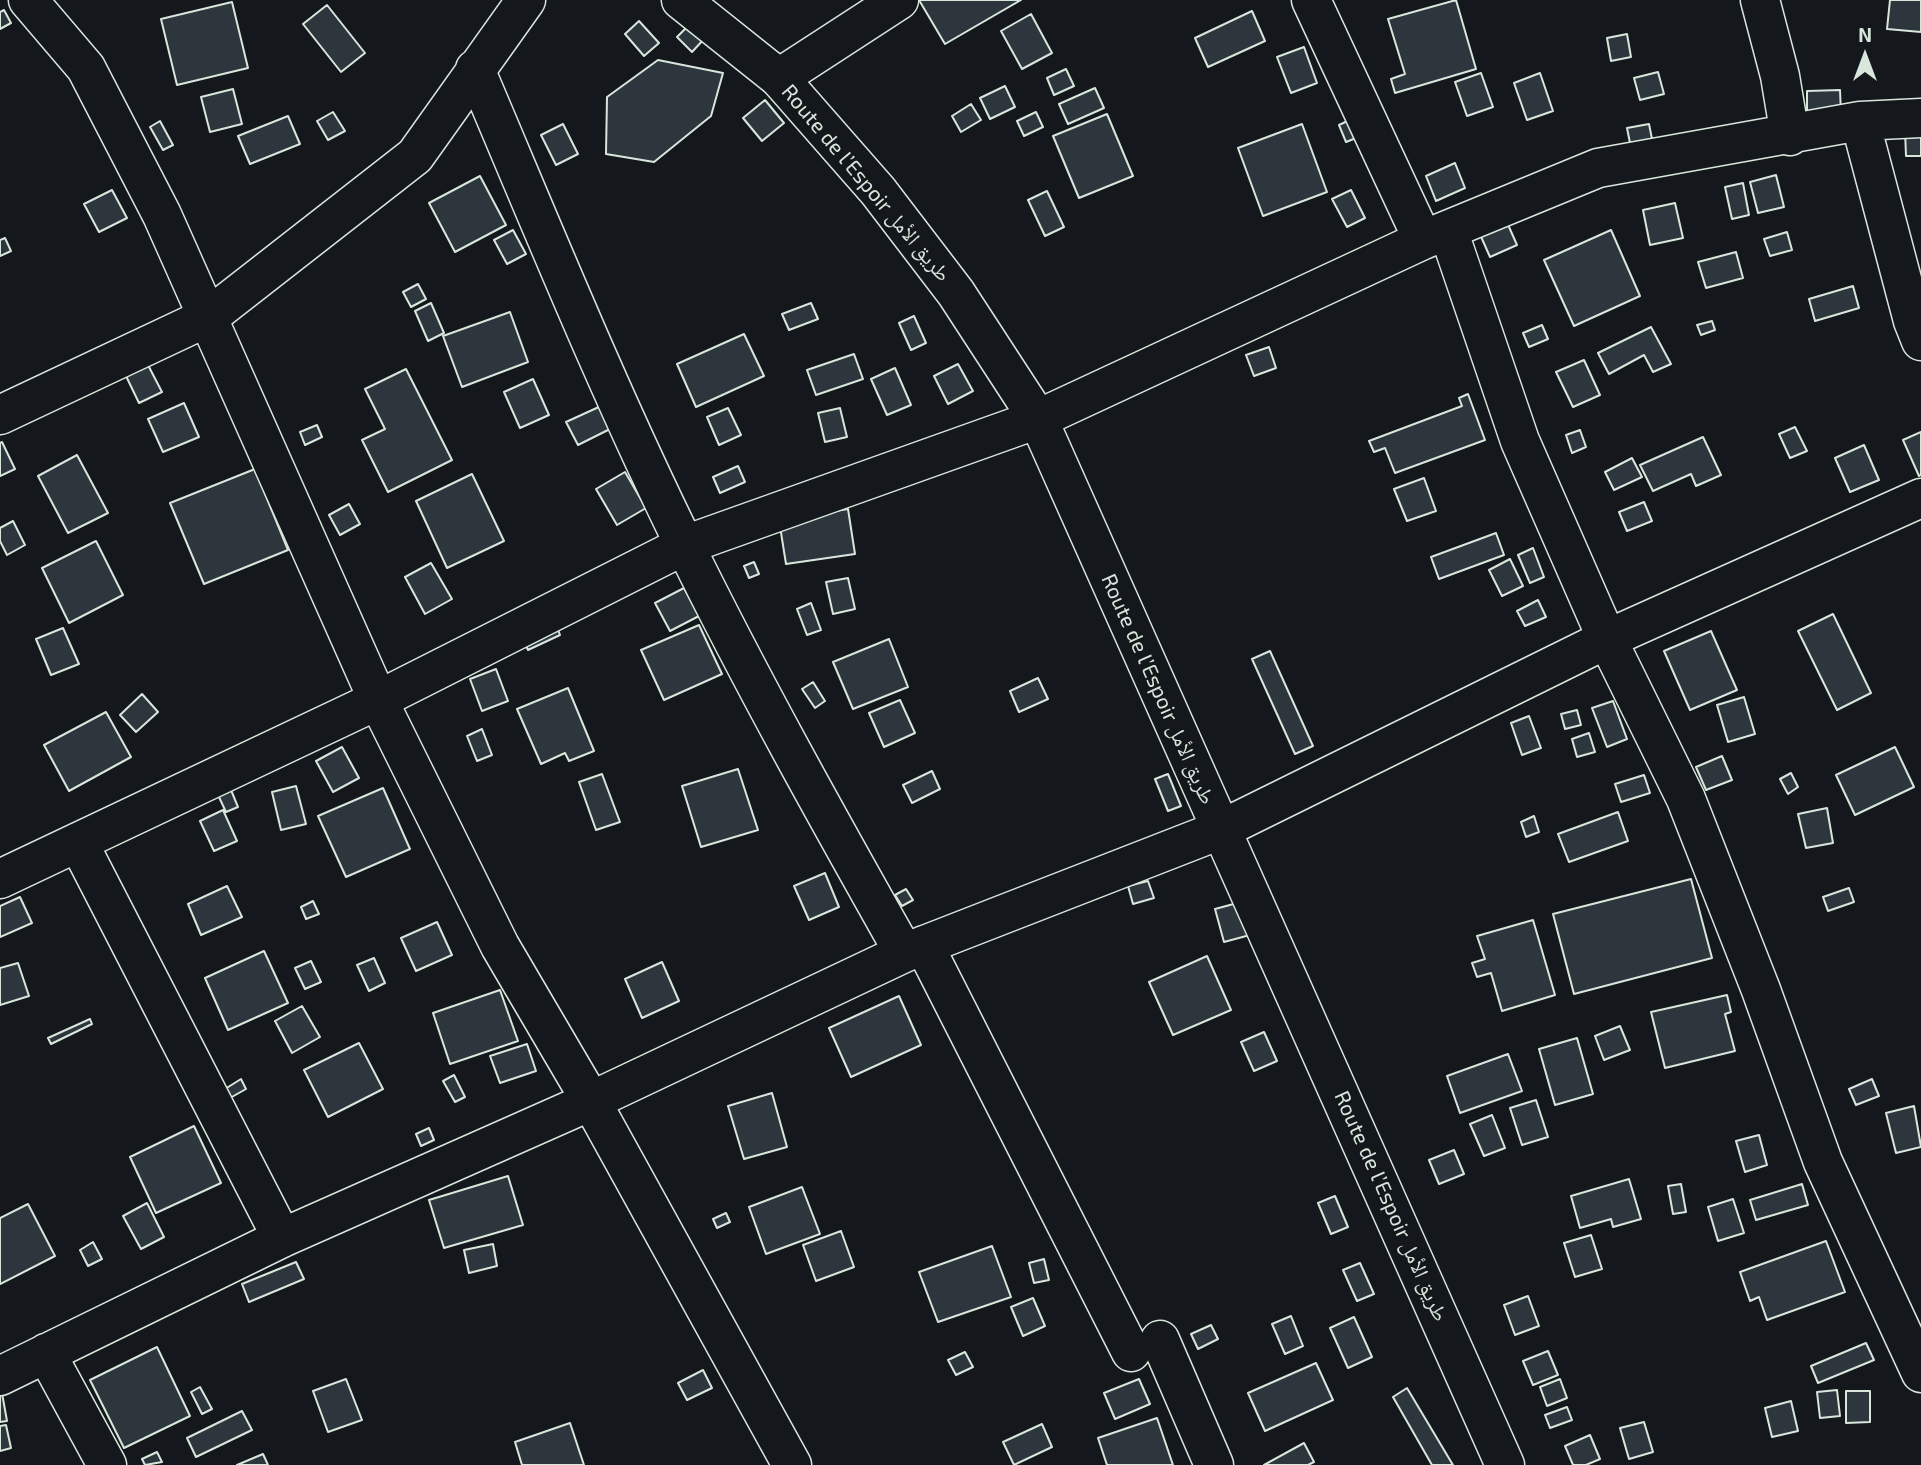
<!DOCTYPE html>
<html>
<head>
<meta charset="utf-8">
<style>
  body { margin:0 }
  #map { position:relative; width:1921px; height:1465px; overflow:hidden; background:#14181c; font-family:"Exo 2",sans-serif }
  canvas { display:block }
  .north { position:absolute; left:1830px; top:21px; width:70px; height:70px; -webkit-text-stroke:5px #14181c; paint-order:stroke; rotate:0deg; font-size:19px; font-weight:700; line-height:28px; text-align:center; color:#d8e6dc }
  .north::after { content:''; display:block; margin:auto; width:24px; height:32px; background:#d8e6dc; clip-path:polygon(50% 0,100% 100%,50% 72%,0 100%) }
</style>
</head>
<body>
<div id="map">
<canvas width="1921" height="1465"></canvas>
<div class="north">N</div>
</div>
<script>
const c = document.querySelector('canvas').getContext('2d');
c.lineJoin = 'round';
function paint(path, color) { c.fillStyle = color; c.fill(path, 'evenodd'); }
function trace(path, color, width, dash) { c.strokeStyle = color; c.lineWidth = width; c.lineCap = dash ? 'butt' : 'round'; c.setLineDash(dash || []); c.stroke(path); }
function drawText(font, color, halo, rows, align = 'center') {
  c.font = font + ' "Exo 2","Noto Naskh Arabic",sans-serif'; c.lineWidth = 5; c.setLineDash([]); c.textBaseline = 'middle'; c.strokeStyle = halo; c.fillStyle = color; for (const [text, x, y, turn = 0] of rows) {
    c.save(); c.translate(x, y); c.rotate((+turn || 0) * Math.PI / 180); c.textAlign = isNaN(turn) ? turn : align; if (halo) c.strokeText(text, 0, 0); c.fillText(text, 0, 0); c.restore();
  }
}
const building = new Path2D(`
  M919,0H1021L945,44Z
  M1456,0L1476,69L1395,93L1391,79L1405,74L1388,19Z
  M1890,0H1921V32L1887,29Z
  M232,2L248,68L177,85L161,19Z
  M327,5L365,53L341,72L303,24Z
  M4,10L11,23L0,29V12Z
  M1252,11L1265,41L1208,67L1195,38Z
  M1031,14L1052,53L1022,69L1001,31Z
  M639,21L659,43L644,56L625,34Z
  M689,25L704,39L692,52L677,37Z
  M1627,34L1631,57L1611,61L1607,38Z
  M1304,47L1317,83L1291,93L1277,57Z
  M658,60L723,73L711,116L654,162L606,154L607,97Z
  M1066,69L1074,86L1054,95L1047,78Z
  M1658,72L1664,94L1640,100L1634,78Z
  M1481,73L1493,107L1467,116L1455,82Z
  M1540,73L1553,111L1527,120L1514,83Z
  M1005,86L1015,107L990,119L980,98Z
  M1095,88L1104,108L1068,124L1059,104Z
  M233,89L242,124L210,132L201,97Z
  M1840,90L1841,114L1807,115V91Z
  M765,100L784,123L762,141L743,118Z
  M971,104L981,120L961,132L952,116Z
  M333,112L345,131L328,140L317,121Z
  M1036,112L1043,127L1024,136L1017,121Z
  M1107,114L1133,176L1079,198L1053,136Z
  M288,116L300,144L250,164L238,136Z
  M1358,116L1366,134L1346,142L1339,125Z
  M160,121L173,145L163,150L150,127Z
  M563,124L578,154L556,165L541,135Z
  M1302,124L1327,192L1263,216L1238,148Z
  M1649,124L1652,139L1630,143L1627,128Z
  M1921,129V156H1906L1905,130Z
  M1455,163L1465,188L1436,201L1426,176Z
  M1776,175L1784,207L1758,213L1750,182Z
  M480,176L506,225L455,252L429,203Z
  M1743,183L1749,215L1732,219L1725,187Z
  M112,190L127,218L99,232L84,204Z
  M1351,190L1365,218L1347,227L1332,199Z
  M1047,191L1064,227L1045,236L1028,200Z
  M1675,203L1683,238L1650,245L1643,210Z
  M1502,211L1517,245L1490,257L1475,223Z
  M513,230L526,254L507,264L494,240Z
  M1611,230L1640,296L1574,326L1544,260Z
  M1787,232L1792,250L1770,256L1764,239Z
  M5,238L11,251L0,256V240Z
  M1736,252L1743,278L1706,288L1698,262Z
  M418,284L426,299L411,307L403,292Z
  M1853,286L1859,308L1815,321L1809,299Z
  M431,303L444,333L428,341L415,311Z
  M811,303L818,319L789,330L782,314Z
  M510,312L528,362L462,387L443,336Z
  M914,316L926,343L911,350L899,323Z
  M1712,321L1715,330L1701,335L1697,325Z
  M1542,325L1548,339L1529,347L1523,333Z
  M1651,327L1671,364L1653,372L1644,355L1609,374L1598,353Z
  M744,334L764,376L696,407L677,364Z
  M1269,347L1276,368L1254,376L1246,355Z
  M854,354L863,379L816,395L807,370Z
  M1584,360L1600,395L1573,407L1556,372Z
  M958,364L973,391L948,404L934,376Z
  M148,365L162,392L139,403L126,376Z
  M895,368L911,405L887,415L871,379Z
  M406,369L452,460L388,492L362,440L385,429L365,389Z
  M533,379L549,415L520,428L504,392Z
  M1468,394L1485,440L1395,473L1385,448L1374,452L1369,441L1462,406L1459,398Z
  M184,403L199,437L163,452L148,419Z
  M601,406L612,428L578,445L566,422Z
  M728,408L741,435L719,445L707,417Z
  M840,408L847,437L825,442L818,413Z
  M317,425L322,437L305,445L300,432Z
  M1795,427L1807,451L1790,458L1779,434Z
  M1580,430L1586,447L1572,453L1566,435Z
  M1921,432V475L1919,476L1903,440Z
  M1703,437L1721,475L1696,486L1691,474L1653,491L1640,465Z
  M2,442L15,469L0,476V443Z
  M1864,445L1879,480L1850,492L1835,458Z
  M77,455L108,513L68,533L38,476Z
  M1632,458L1642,477L1614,490L1605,472Z
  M738,466L745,482L720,493L713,477Z
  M255,469L288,550L204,584L170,503Z
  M625,472L646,508L617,525L596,489Z
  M472,474L504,541L447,568L416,501Z
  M1424,478L1436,511L1407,521L1394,489Z
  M1644,502L1652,521L1627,531L1619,512Z
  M349,504L360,524L340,535L329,515Z
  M848,509L855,554L786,564L779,520Z
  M13,521L25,545L7,555L0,541V528Z
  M1496,533L1504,555L1439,579L1431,557Z
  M96,541L123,595L69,623L42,568Z
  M1533,548L1544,577L1530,583L1518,555Z
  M1510,559L1523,586L1502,596L1489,570Z
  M754,562L759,574L749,578L744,566Z
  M431,563L452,599L425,614L405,577Z
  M848,578L855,609L833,614L826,582Z
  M684,588L699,616L670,631L655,603Z
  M1538,600L1546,617L1525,626L1517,611Z
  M811,603L821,630L807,635L797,609Z
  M1833,614L1871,693L1837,710L1798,631Z
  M554,619L560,635L528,650L521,634Z
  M699,625L722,674L664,700L641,650Z
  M63,628L79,664L51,675L36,639Z
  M1711,631L1737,690L1690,710L1664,651Z
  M889,639L908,687L853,709L833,662Z
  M1270,651L1313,746L1295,754L1252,659Z
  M496,669L508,701L482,711L470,679Z
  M1038,678L1048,699L1019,712L1010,691Z
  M813,682L825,701L815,708L802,689Z
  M568,688L594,751L569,761L565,753L541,764L517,709Z
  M142,694L158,712L136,732L120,715Z
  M1744,697L1755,734L1728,742L1717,705Z
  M900,700L915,733L884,747L869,713Z
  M1613,701L1627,739L1607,747L1592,708Z
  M1577,710L1581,725L1565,729L1561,714Z
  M106,712L131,757L69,791L44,745Z
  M1529,716L1541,748L1522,755L1511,723Z
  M482,729L492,755L477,761L467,736Z
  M1589,733L1595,752L1577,757L1572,739Z
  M342,747L359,778L333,792L316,761Z
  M1895,747L1914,787L1855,815L1836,775Z
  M1722,756L1732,780L1706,790L1696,767Z
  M738,769L758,830L701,847L682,786Z
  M932,771L940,789L912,803L903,785Z
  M1791,773L1798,787L1788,794L1780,779Z
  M602,774L620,822L596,830L579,782Z
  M1168,774L1181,806L1168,811L1155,779Z
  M1644,775L1650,793L1621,802L1615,784Z
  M296,786L306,824L281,830L272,792Z
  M383,788L410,849L346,877L318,816Z
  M231,790L238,807L226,812L218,795Z
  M1827,808L1833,843L1806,848L1798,814Z
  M223,810L237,841L214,851L200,821Z
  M1618,812L1628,841L1569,862L1558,834Z
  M1534,816L1539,832L1526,837L1521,822Z
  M825,873L839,907L809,920L794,886Z
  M1691,879L1712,958L1574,994L1553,914Z
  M1148,881L1154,898L1133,904L1128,886Z
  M227,886L242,917L201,935L188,904Z
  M1849,888L1854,902L1828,911L1823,897Z
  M906,889L913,900L902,906L895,895Z
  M20,897L32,923L0,937V906Z
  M313,901L319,914L306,919L301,907Z
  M1241,902L1250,935L1224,942L1215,909Z
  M1533,920L1555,995L1502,1011L1491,973L1477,977L1472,963L1485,959L1477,936Z
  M437,922L452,955L416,971L401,938Z
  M264,951L288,1003L228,1030L205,978Z
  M1207,956L1231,1010L1173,1035L1149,982Z
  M374,958L385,983L369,991L357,965Z
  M311,961L321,982L305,989L295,968Z
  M662,962L679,1001L642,1018L625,979Z
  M18,963L29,996L0,1005V968Z
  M500,990L518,1041L450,1064L433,1013Z
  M1727,995L1731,1012L1725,1014L1735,1051L1665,1068L1651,1012Z
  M899,996L921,1045L851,1077L829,1028Z
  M302,1006L320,1037L292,1053L275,1021Z
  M90,1019L92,1024L51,1044L48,1038Z
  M1620,1026L1630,1050L1604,1060L1595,1036Z
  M1264,1032L1277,1061L1254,1071L1241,1042Z
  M1577,1038L1593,1094L1555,1105L1539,1049Z
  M359,1043L383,1089L328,1117L304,1070Z
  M527,1044L536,1071L500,1083L490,1056Z
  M1508,1054L1522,1091L1460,1113L1447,1076Z
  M454,1075L465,1097L455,1102L443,1081Z
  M241,1079L246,1089L230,1098L225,1089Z
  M1872,1079L1879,1096L1856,1105L1849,1089Z
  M772,1093L787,1147L744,1159L728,1106Z
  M1536,1100L1548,1137L1522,1145L1510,1108Z
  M1914,1106L1921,1147L1896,1153L1886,1113Z
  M1492,1115L1505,1148L1484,1156L1470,1124Z
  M194,1126L221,1183L156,1213L130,1157Z
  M429,1128L434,1140L421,1146L416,1134Z
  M1759,1135L1767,1165L1745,1172L1736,1141Z
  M1454,1150L1464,1174L1439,1184L1429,1160Z
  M508,1176L523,1225L444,1248L429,1200Z
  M1629,1179L1641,1219L1613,1227L1611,1219L1580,1228L1571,1196Z
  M1681,1184L1686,1212L1673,1214L1668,1186Z
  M1802,1184L1808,1205L1756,1220L1750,1200Z
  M802,1187L820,1234L766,1254L749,1207Z
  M1335,1196L1348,1227L1331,1234L1318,1203Z
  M1733,1199L1744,1233L1718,1241L1708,1207Z
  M147,1203L164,1237L141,1249L123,1216Z
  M28,1204L55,1256L0,1284V1218Z
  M726,1213L730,1222L717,1228L713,1219Z
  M841,1231L854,1267L816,1281L803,1245Z
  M1591,1235L1602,1269L1575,1277L1564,1243Z
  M1826,1241L1845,1292L1767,1320L1759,1297L1750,1301L1740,1272Z
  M93,1242L102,1259L88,1266L80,1250Z
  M493,1244L497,1266L469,1273L464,1250Z
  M992,1246L1011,1297L938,1322L919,1272Z
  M1044,1259L1049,1280L1034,1283L1029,1263Z
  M296,1262L304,1279L249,1302L242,1284Z
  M1360,1263L1374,1294L1357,1301L1343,1270Z
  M1528,1296L1539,1326L1515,1335L1504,1305Z
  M1033,1298L1045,1326L1023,1336L1011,1307Z
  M1291,1316L1303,1346L1285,1354L1272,1324Z
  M1354,1317L1372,1357L1348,1368L1330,1328Z
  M1211,1325L1218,1339L1198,1349L1191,1334Z
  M1866,1343L1874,1360L1818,1383L1811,1366Z
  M157,1347L190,1416L124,1448L90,1380Z
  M1548,1351L1558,1375L1533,1385L1523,1361Z
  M965,1352L973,1367L956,1375L948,1360Z
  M1316,1363L1333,1400L1265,1431L1248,1393Z
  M703,1370L712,1388L687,1400L678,1383Z
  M346,1379L362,1420L328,1432L313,1391Z
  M1139,1379L1150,1404L1115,1419L1104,1393Z
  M1560,1379L1567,1398L1547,1406L1540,1387Z
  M200,1387L212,1409L202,1414L191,1392Z
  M1407,1388L1453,1465H1432L1393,1397Z
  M1837,1390L1840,1416L1820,1418L1817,1392Z
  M1846,1391H1870V1422L1846,1423Z
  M2,1393L7,1421L0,1422V1394Z
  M1791,1401L1798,1431L1772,1437L1765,1408Z
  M1567,1407L1572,1420L1550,1428L1545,1415Z
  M242,1411L252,1430L196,1457L187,1438Z
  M1157,1418L1173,1465H1107L1098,1438Z
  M1644,1422L1653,1452L1629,1459L1620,1428Z
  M570,1423L584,1465H522L515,1442Z
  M1042,1424L1052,1447L1014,1465L1003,1442Z
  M6,1425L11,1448L0,1451V1426Z
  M1590,1435L1600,1459L1586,1465H1573L1565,1446Z
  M1304,1443L1314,1462L1308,1465H1264Z
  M157,1452L162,1462L145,1465L142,1459Z
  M263,1454L268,1465H237Z`);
const minor = new Path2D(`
  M28,0L86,68L162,215L378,700L500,946L591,1101L792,1465
  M1311,0L1423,240
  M1760,0L1780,76L1790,136
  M475,69C543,229 609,392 686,548C754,686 829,820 904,953
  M779,78L899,0
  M1860,121L1913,321L1921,341
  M1448,230L1520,441L1607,639L1686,799L1761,990L1823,1162L1921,1373
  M0,415L210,316L415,156L526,0
  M78,842L282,1238
  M0,879L378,700L685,545L1038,419L1423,240L1598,168L1860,121L1921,118
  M924,945L1131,1352
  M1160,1340L1214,1465
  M46,1353L107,1465
  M0,1376L282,1238L591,1101L904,953L1220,830L1607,639L1921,498`);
const highway = new Path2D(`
  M681,0L779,78L878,191L956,293L1038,419L1505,1465`);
const streetNames = [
  ["Route de l’Espoir طريق الأمل",866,183,50],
  ["Route de l’Espoir طريق الأمل",1158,689,66],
  ["Route de l’Espoir طريق الأمل",1391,1206,66]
];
paint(building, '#2c363c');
trace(building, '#d8e6dc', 2);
trace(minor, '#d8e6dc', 41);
trace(highway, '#d8e6dc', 41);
trace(minor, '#14181c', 38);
trace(highway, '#14181c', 38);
drawText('21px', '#d8e6dc', '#14181c', streetNames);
</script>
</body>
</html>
